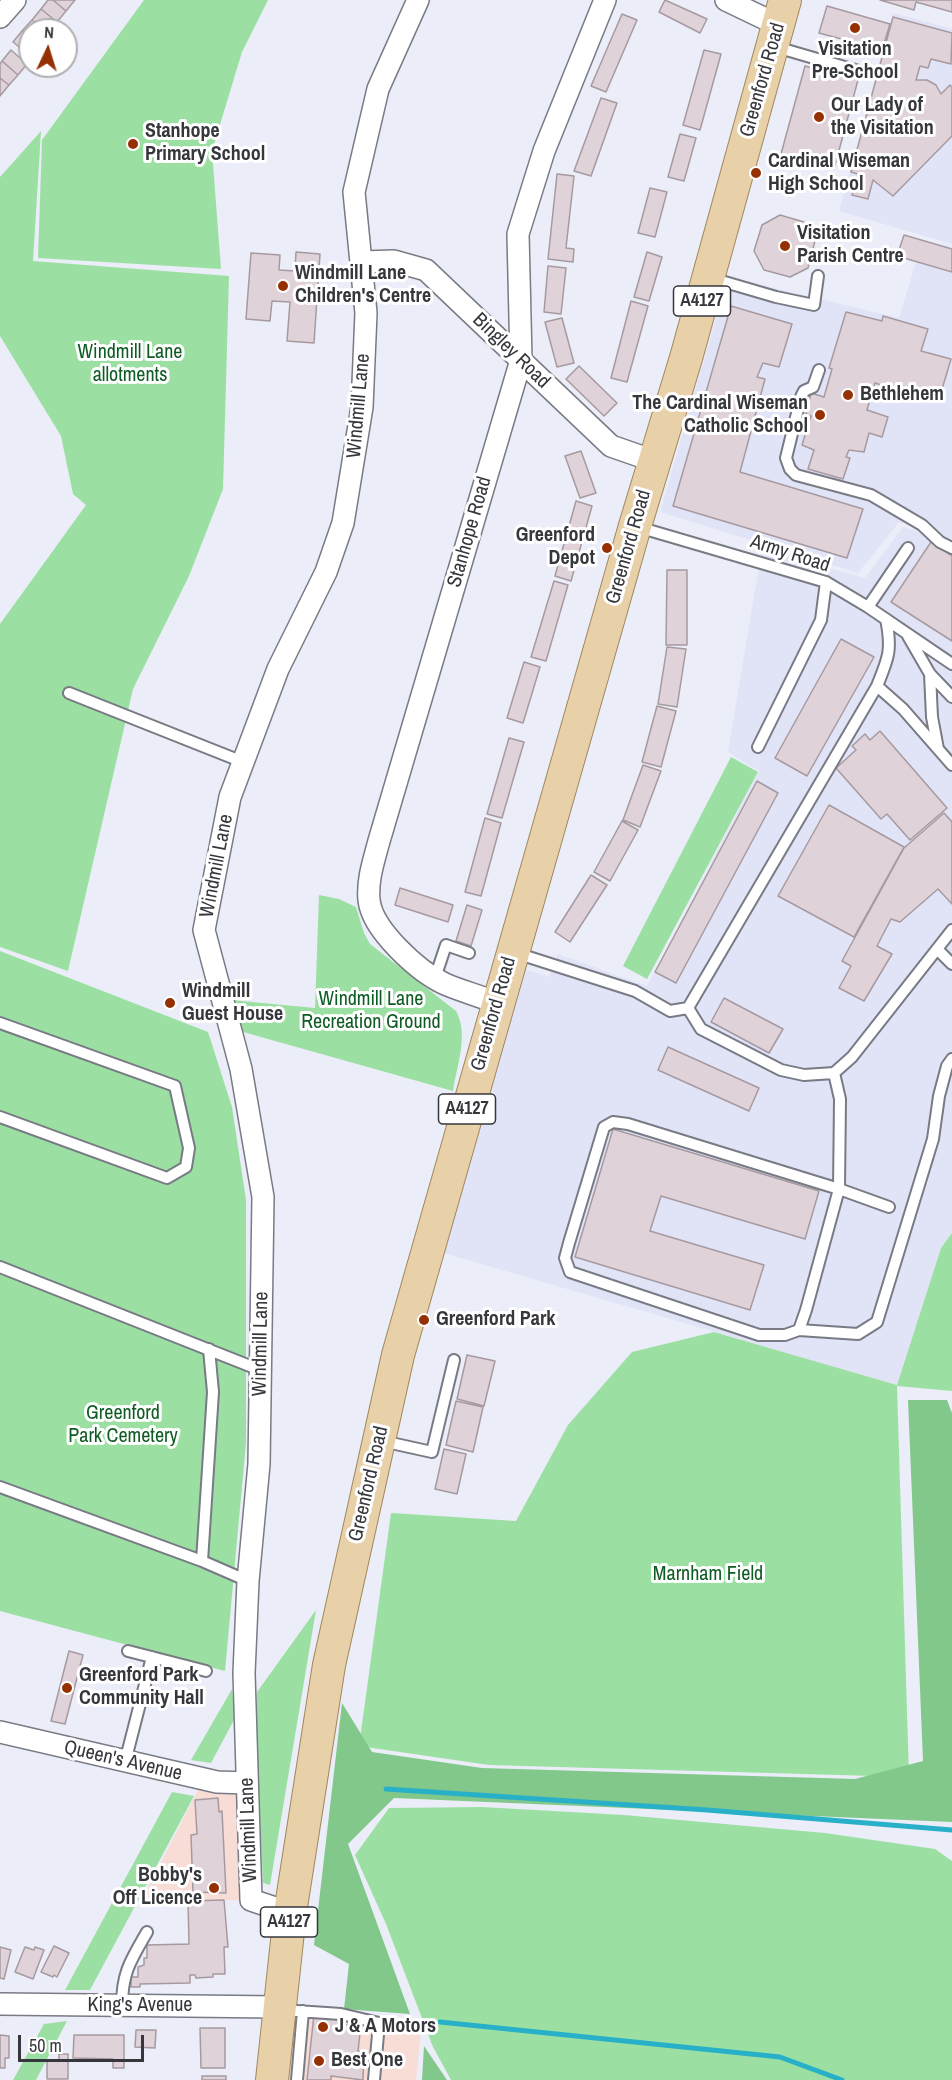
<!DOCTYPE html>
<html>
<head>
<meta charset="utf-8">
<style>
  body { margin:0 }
  #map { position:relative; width:952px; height:2080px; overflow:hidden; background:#ebedf8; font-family:"Archivo Narrow",sans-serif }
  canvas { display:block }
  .north { position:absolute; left:18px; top:18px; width:60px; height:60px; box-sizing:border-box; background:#fff; border:2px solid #afafb1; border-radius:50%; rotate:4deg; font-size:16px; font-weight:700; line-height:24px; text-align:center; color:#36373c }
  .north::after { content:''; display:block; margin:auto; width:21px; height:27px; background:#953002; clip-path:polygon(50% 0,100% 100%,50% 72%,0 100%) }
  .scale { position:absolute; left:18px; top:2035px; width:126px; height:27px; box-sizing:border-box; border:3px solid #36373c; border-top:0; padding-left:8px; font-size:18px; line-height:21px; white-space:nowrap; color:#36373c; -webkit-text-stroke:4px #fff; paint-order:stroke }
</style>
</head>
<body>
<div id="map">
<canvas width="952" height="2080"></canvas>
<div class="north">N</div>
<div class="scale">50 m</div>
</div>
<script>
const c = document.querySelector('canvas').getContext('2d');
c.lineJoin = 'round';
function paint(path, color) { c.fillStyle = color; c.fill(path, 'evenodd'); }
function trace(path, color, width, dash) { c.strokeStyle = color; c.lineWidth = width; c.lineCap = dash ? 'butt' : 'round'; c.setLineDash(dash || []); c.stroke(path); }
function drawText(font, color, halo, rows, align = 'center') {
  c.font = font + ' "Archivo Narrow",sans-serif'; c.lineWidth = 6; c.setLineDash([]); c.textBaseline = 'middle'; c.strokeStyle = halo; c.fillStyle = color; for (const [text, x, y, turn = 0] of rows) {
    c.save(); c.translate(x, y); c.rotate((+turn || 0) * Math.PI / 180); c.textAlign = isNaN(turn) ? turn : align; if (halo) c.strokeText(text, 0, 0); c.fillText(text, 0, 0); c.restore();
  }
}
const commercial = new Path2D(`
  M237,1789L241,1900L141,1901L198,1790Z
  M280,2007L422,2020L416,2080H273Z`);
const built = new Path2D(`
  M893,13L952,29V244L839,211Z
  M904,235L952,247V540L899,522L858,573L660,512L728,277L899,318L916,262L897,256Z
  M903,527L952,542V1233L941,1248L897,1385L430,1249L509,964L549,977L558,954L647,986L759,771L728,752L762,549L865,578Z`);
const green = new Path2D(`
  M144,0H268L242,52L212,151L221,269L38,258L42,140Z
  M41,131L33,261L229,276L223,489L189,576L133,689L68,971L0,947V624L86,505L73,494L61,436L0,336V177Z
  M731,757L758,772L647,979L623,966Z
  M319,895L339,899L356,907L364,933L370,944L456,1011C469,1034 457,1065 453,1091L236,1030L231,1000L315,1008Z
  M0,951L208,1032L232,1107L246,1200V1443L225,1671L0,1611Z
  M952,1233V1391L897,1386L909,1777L489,1765L359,1746L391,1513L516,1521L568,1425L632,1352L714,1332L897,1385L941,1248Z
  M316,1610L270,1885L263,1883L257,1753V1692Z
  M232,1689L235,1718L211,1763L191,1760Z
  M172,1792L194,1796L90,1990H65Z
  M482,1807L624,1815L825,1833L935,1849L952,1861V2080H451L433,2047L386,1924L355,1855L389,1808Z
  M67,2021L36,2080H13L44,2024Z`);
const forest = new Path2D(`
  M908,1400H947L952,1413V1822L394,1798L348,1844L410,2014L344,2009L349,1964L314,1945L342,1703L372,1752L482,1768L855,1779L923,1761Z
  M424,2046L447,2080H422Z`);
const stream = new Path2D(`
  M386,1789L707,1810L952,1830
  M440,2022L780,2057L842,2080`);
const building = new Path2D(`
  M48,0H53L66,11L57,22L41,9Z
  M53,0H75L66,11Z
  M665,0L707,19L700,33L659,12Z
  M880,0H952V12L916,2L914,10Z
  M827,6L890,24L882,50L819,33Z
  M41,9L57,22L50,30H44L32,20Z
  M622,14L637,20L606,92L591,86Z
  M893,17L952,33L951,64L931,59L928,68L920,66L916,80H927L936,85L941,94L950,85L952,87V136L893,196L873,180L868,199L852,195L858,174L851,172Z
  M32,20L44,30H30V37L22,31Z
  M22,31L30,37L29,55L13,42Z
  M11,50L27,64L18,75L2,61Z
  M704,50L721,54L700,130L683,125Z
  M2,61L18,75L9,85L0,78V64Z
  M805,66L858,80L834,169L781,154Z
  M0,78L9,85L0,96Z
  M601,98L617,103L591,176L574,171Z
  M680,134L696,138L684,181L668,177Z
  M557,174L574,176L566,248L574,249L573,262L548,259Z
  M650,188L667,192L655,237L638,233Z
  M780,215L804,222L815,241L808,268L790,277L764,270L754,251L762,225Z
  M904,235L952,249V272L897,256Z
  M296,252L320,254L314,343L287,341L290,302L272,301L270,321L246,319L251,253L280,255L279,270L295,271Z
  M647,252L662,257L649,301L634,297Z
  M548,266L566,268L561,314L544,312Z
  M631,301L648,306L627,382L611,378Z
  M731,306L792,324L779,367L763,363L757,377L765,379L740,472L863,509L847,558L673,506Z
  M846,312L882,321L883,316L928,329L921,351L951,359L940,396L898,385L896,390L875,383L867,410L888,417L882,437L869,433L864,452L849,450L846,457L850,458L843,479L808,469L814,450L802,445L811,416L806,414L811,393L824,397L832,369L829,368Z
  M562,318L574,363L557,367L545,322Z
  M579,366L617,403L604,416L566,379Z
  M581,451L596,493L580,498L565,456Z
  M576,501L592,506L571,581L555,576Z
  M931,542L952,556V641L891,602Z
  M667,570H687V645H666Z
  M554,581L568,585L546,661L531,657Z
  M841,639L874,657L807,776L775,758Z
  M667,647L686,649L677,707L658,704Z
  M524,662L540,667L523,723L507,718Z
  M657,706L676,711L661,767L642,762Z
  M880,731L947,808L910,840L887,814L881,819L836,768L856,750L852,746L865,734L870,740Z
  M509,738L524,742L502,818L487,814Z
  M643,765L661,771L640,827L623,820Z
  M757,781L778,793L676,983L655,972Z
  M829,805L904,847L854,937L778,896Z
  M944,813L952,822V904L938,889L900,922L891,919L877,946L892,954L864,1001L839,988L851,966L842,961L904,848Z
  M485,818L501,823L481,896L465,892Z
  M622,821L638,830L610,881L594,872Z
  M591,875L607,885L570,942L555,932Z
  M400,888L453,905L448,922L395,905Z
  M467,905L482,910L471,946L456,941Z
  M724,998L783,1029L769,1053L711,1022Z
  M668,1047L759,1088L749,1111L658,1070Z
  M613,1129L819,1191L805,1239L661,1196L650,1231L764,1265L750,1310L575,1257Z
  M467,1355L495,1361L484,1406L457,1399Z
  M456,1401L483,1407L473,1452L446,1445Z
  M444,1449L466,1454L457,1494L435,1489Z
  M69,1651L83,1655L65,1724L51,1721Z
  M218,1798L219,1812L222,1811L226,1893L193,1892L191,1835L197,1834L195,1800Z
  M224,1900L228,1947H224L225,1974H213V1977L196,1978L195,1975H190V1983L140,1984V1987H131V1977H138V1967L144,1965V1958H147V1945L189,1944L188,1901Z
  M54,1946L69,1953L57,1977L54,1975L53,1977L41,1972Z
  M0,1947L11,1950L4,1979L0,1978Z
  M25,1947L34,1950L35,1947L44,1950L33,1979L15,1972Z
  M314,2014L338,2016V2024L356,2025L360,2033L358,2051L364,2052L363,2080L331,2076V2080H307Z
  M200,2028H225V2068H201Z
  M136,2030H156L155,2048L135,2047Z
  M0,2035L9,2036V2058H5V2068H0Z
  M74,2035H124V2068H113V2059L73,2058Z
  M59,2054H68V2079H47V2061H59Z
  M202,2076H226V2080H202Z`);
const lane = new Path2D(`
  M776,47L862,72
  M711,278L776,297L814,305L818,276
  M819,370L813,387L804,391L801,397L786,458L790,469L796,475L871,495L922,525L940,542L952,548
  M638,527L826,582L868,607L952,664
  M868,607L908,548
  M908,636L930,674L932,717L938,749
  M930,674L952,697
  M877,686L903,709L952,765
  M69,693L243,762
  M758,747L821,620L826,582
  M937,949L952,964
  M516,953L635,991L670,1011L688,1008L877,686C889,657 892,649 886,619
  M435,978L446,945L469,953
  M688,1008L701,1029L781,1070L804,1075L834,1073L852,1057L952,930
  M0,1023L175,1086L189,1148L186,1167L167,1178L0,1117
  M834,1073L840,1099L839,1189L806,1310L799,1330L785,1335H759L570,1272L565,1258L569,1243L604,1127L613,1122L628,1124L839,1189L889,1207
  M0,1267L260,1370
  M799,1330L858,1334L877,1322L933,1139L939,1096L947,1066L952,1059
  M382,1441L432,1452L454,1360
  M0,1487L202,1561L248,1581
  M202,1561L213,1392L209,1349
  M128,1651L206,1671
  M125,1762L152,1657
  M122,2006C122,1972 131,1960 147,1932
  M282,2010L341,2014L379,2023L374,2080
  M297,2080L303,2011`);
const street = new Path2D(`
  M726,0L778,25
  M0,17L15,0
  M362,262L394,261L426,270L611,446L654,461
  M497,1003C480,996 461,991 445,984C419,972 372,930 369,900C367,880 374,860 379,841L521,360L518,234L544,151L605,0
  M0,1732L217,1782L247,1783
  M290,1913L251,1900L244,1673L248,1581L259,1464L263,1197L241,1069L204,930L230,797L278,669L326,572L343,523L362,407L366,313L354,192L378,89L418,0
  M0,2004L279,2007`);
const primary = new Path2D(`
  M272,2080L290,1913L329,1665L398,1355L635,526L686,358L785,0`);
const markers = [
  [855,28,6,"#953002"],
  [819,117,6,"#953002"],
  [133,144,6,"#953002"],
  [756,173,6,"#953002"],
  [785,246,6,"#953002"],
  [283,286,6,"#953002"],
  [848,395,6,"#953002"],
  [820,415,6,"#953002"],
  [607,548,6,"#953002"],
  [170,1003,6,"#953002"],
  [424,1320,6,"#953002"],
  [67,1688,6,"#953002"],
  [214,1888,6,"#953002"],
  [323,2027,6,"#953002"],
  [319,2061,6,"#953002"]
];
const shields = [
  [702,301,57],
  [467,1109,57],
  [289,1922,57]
];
const shieldNames = [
  ["A4127",702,301],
  ["A4127",467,1109],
  ["A4127",289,1922]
];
const poiNames = [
  ["Visitation",855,50,"center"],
  ["Pre-School",855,73,"center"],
  ["Our Lady of",831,106],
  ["the Visitation",831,129],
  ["Stanhope",145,132],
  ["Primary School",145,155],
  ["Cardinal Wiseman",768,162],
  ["High School",768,185],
  ["Visitation",797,234],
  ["Parish Centre",797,257],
  ["Windmill Lane",295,274],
  ["Children's Centre",295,297],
  ["Bethlehem",860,395],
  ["The Cardinal Wiseman",808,404,"right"],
  ["Catholic School",808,427,"right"],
  ["Greenford",595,536,"right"],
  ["Depot",595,559,"right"],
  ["Windmill",182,992],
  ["Guest House",182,1015],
  ["Greenford Park",436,1320],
  ["Greenford Park",79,1676],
  ["Community Hall",79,1699],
  ["Bobby's",202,1876,"right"],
  ["Off Licence",202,1899,"right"],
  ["J & A Motors",335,2027],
  ["Best One",331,2061]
];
const streetNames = [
  ["Greenford Road",763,80,-74],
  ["Bingley Road",511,351,44],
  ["Windmill Lane",359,406,-85],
  ["Stanhope Road",470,532,-74],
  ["Greenford Road",629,547,-74],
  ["Army Road",790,554,18],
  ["Windmill Lane",217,866,-79],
  ["Greenford Road",494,1014,-74],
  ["Windmill Lane",261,1344,-89],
  ["Greenford Road",369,1484,-77],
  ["Queen's Avenue",123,1761,13],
  ["Windmill Lane",249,1830,-92],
  ["King's Avenue",140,2006]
];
const parkNames = [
  ["Windmill Lane",130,353],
  ["allotments",130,376],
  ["Windmill Lane",371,1000],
  ["Recreation Ground",371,1023],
  ["Greenford",123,1414],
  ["Park Cemetery",123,1437],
  ["Marnham Field",708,1575]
];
paint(commercial, '#f7ddd6');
paint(built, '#e1e4f7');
paint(green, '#9be0a2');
paint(forest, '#81c88a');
trace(stream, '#28b0c8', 5);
paint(building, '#dfd3d9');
trace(building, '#a69aa0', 1.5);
trace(lane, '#787a84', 14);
trace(street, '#787a84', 24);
trace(primary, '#a0875d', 34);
trace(lane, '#fff', 10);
trace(street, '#fff', 21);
trace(primary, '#e8d1a9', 32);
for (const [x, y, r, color] of markers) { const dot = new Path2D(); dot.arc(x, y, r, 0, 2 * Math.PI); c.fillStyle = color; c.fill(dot); trace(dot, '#fff', 2); }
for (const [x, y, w] of shields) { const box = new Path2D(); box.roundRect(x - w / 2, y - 15, w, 30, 4.5); c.fillStyle = '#fff'; c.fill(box); trace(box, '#36373c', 1.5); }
drawText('bold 18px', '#36373c', null, shieldNames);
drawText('bold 20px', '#36373c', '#fff', poiNames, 'left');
drawText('20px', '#36373c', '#fff', streetNames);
drawText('20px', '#0e5c23', '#fff', parkNames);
</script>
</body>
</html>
